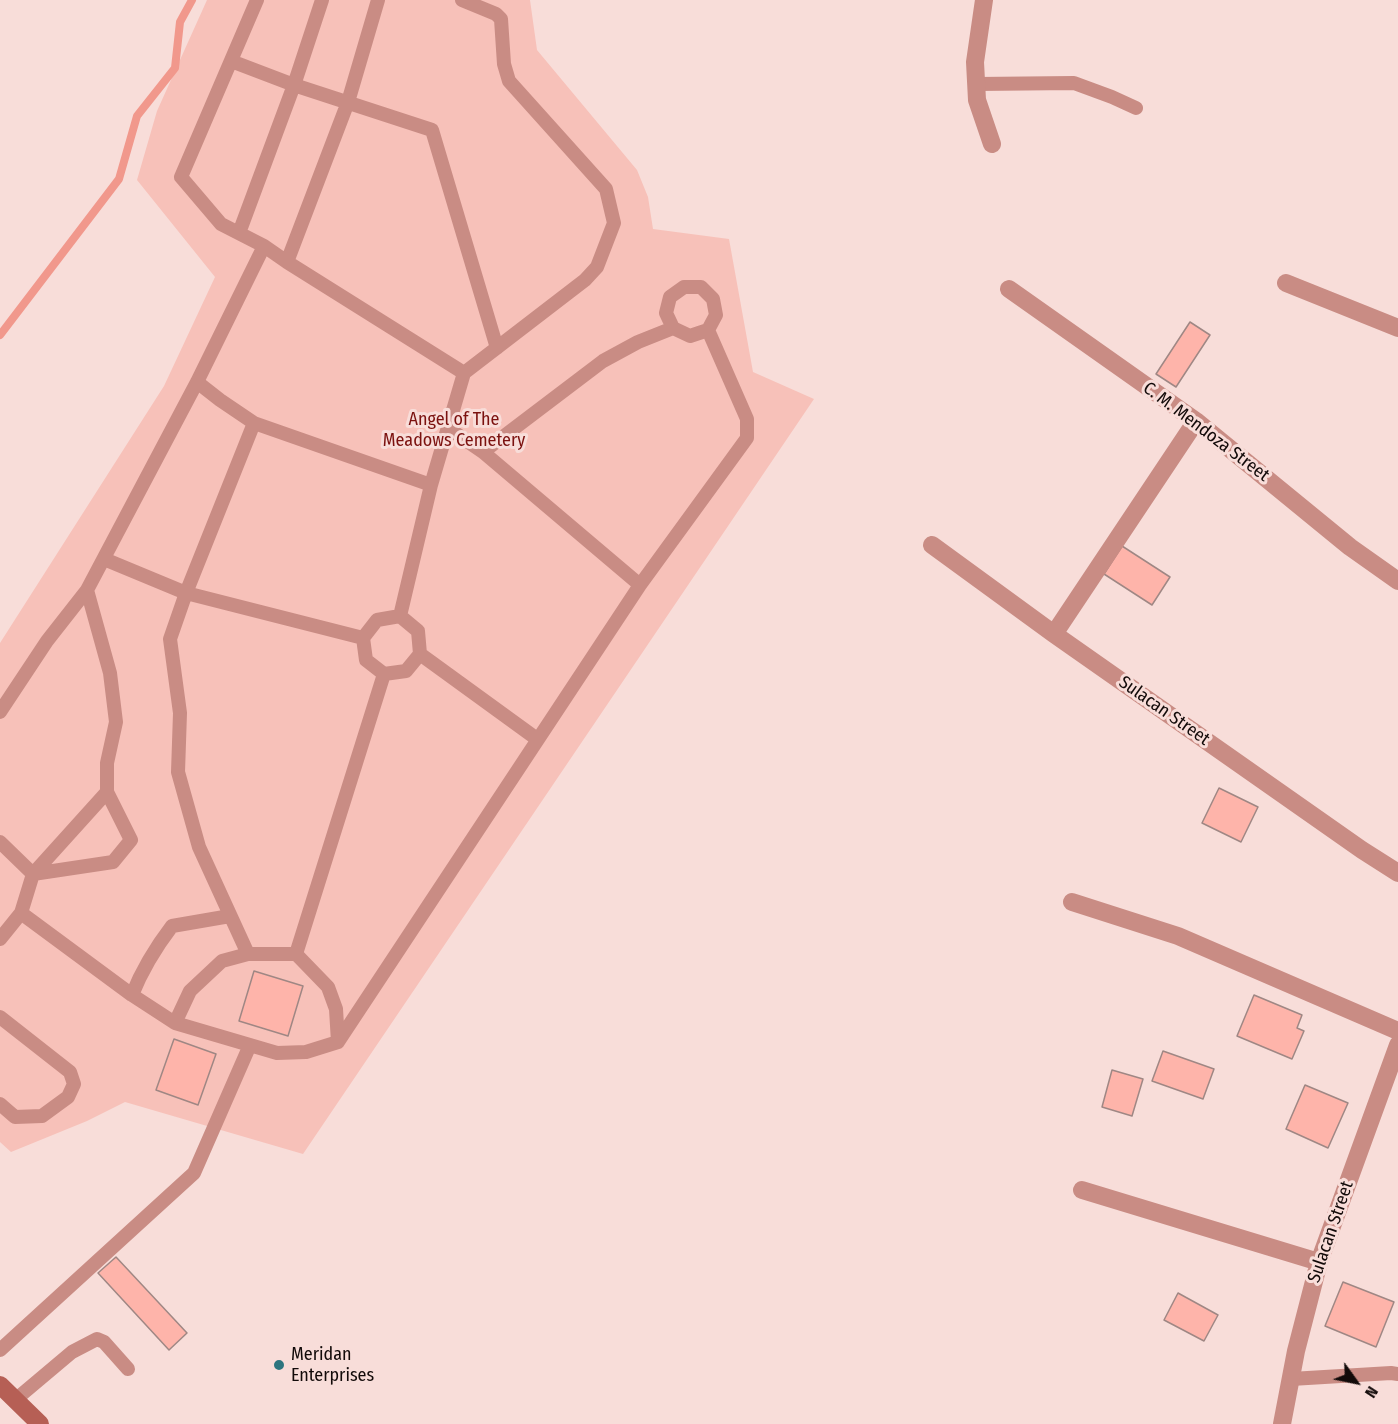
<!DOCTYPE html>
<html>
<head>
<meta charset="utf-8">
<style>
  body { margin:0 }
  #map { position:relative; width:1398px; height:1424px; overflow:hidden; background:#f8ddd9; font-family:"Fira Sans Condensed",sans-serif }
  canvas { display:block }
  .north { position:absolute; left:1326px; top:1352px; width:60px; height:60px; -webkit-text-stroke:4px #f8ddd9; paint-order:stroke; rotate:123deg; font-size:16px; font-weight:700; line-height:24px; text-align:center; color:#120a09 }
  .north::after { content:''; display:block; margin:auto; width:21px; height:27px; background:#120a09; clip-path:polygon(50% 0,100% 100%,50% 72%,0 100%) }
</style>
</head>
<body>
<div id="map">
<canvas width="1398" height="1424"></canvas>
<div class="north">N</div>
</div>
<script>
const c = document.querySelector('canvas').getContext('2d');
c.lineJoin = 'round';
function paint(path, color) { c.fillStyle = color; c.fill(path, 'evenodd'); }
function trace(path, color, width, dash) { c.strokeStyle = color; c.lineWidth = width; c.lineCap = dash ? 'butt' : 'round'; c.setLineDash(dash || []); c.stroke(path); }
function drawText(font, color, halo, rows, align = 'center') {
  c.font = font + ' "Fira Sans Condensed",sans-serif'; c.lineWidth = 6; c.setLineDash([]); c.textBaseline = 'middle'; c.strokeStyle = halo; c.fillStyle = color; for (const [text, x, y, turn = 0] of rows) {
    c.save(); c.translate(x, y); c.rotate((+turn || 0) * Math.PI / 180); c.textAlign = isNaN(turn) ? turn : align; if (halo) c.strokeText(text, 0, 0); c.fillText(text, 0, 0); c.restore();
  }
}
const green = new Path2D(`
  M207,0H530L537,50L637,170L648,197L653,229L729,239L753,372L814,399L303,1154L125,1102L87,1121L11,1152L0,1142V643L164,386L215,277L137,180L157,111Z`);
const stream = new Path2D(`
  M0,335L119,179L137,116L175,68L180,22L192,0`);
const building = new Path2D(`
  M1190,322L1210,335L1176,387L1156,374Z
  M1122,546L1170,577L1152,605L1104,574Z
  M1219,788L1258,807L1241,842L1202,823Z
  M254,971L303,986L288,1036L239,1021Z
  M1254,995L1302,1015L1297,1028L1304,1031L1292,1059L1237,1036Z
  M174,1039L216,1054L198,1105L156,1090Z
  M1163,1051L1214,1069L1203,1099L1152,1081Z
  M1112,1070L1143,1079L1132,1116L1102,1107Z
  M1305,1085L1348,1103L1328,1148L1286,1129Z
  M116,1257L187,1333L169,1350L98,1273Z
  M1343,1282L1394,1302L1376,1347L1325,1326Z
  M1178,1293L1218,1315L1204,1341L1164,1320Z`);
const service = new Path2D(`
  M257,0L181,177L221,224L264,246L287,262L464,373
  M231,61L294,85L432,130L497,348
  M977,84L1074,83L1112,97L1136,108
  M239,233L294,85L322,0
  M287,262L348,102L378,0
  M684,287H701L713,299L716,315L708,330L690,336L673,328L666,313L670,297Z
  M197,382L220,400L254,423L431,485
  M448,428L483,452L640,585
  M483,452L603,361L638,342L673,328
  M104,559L186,593L363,638
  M400,616L431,485L464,373L585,280L597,267L614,223L606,189L509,81L504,64L501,19L496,14L462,0
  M420,654L406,671L384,674L366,660L363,638L377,620L400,616L418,631L420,654L537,739
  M0,712L47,641L87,590L197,382L264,246
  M0,842L33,874L113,862L131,840L107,792
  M21,913L132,995L175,1023L277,1053L306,1052L338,1042L640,585L747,438V419L708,330
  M0,939L21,913L33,874L107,792V763L116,722L110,673L87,590
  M248,954L199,847L178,772L180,713L170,639L186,593L254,423
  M296,954L384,674
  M132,995C142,970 156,947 172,926L230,916
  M0,1017L70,1072L74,1084L68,1097L42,1116L15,1117L0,1104
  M175,1023L190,991L222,961L248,954H296L328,987L336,1009L338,1042
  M0,1350L194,1173L250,1045
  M1291,1379L1391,1373L1398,1374
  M15,1400L72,1352L97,1339L104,1342L128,1369`);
const minor = new Path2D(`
  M984,0L975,62L977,100L992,144
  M1286,283L1398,328
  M1009,289L1196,421L1350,547L1398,581
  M932,545L1054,634L1362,850L1398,873
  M1054,634L1196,421
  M1072,902L1178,936L1398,1031
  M1082,1190L1319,1262
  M1282,1424L1296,1351L1319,1262L1398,1045`);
const secondary = new Path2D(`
  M0,1385L40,1424`);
const markers = [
  [279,1365,6,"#2d757f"]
];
const parkNames = [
  ["Angel of The",454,420],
  ["Meadows Cemetery",454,441]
];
const streetNames = [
  ["C. M. Mendoza Street",1206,432,37],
  ["Sulacan Street",1164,711,35],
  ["Sulacan Street",1331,1232,-71]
];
const poiNames = [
  ["Meridan",291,1355],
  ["Enterprises",291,1376]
];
paint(green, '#f7c1b9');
trace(stream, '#f1988c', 8);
paint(building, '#feb4aa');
trace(building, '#9f8784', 1.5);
trace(service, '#c98c84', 14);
trace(minor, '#c98c84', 18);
trace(secondary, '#b65f55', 18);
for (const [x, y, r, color] of markers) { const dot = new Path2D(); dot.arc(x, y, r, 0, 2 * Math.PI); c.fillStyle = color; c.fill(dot); trace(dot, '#f8ddd9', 2); }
drawText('18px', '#7b110f', '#f8ddd9', parkNames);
drawText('18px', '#120a09', '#f8ddd9', streetNames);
drawText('18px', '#120a09', '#f8ddd9', poiNames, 'left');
</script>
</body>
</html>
